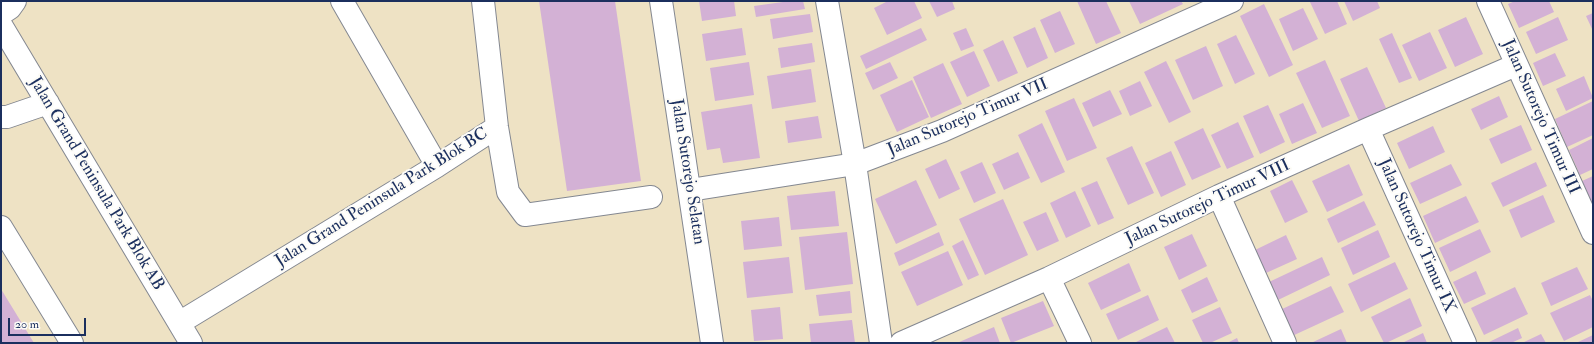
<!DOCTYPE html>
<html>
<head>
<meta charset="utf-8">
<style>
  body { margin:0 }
  #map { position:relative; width:1594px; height:344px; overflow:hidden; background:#eee2c4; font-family:"IM FELL Double Pica",serif }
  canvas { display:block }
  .frame { position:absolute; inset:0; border:2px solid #1b2f5e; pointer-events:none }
  .scale { position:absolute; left:8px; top:318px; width:78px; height:18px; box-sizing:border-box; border:2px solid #1b2f5e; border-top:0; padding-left:5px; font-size:12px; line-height:14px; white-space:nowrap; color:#1b2f5e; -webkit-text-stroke:3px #fdfcf7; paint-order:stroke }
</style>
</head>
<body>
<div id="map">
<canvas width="1594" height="344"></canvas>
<div class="frame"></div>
<div class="scale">20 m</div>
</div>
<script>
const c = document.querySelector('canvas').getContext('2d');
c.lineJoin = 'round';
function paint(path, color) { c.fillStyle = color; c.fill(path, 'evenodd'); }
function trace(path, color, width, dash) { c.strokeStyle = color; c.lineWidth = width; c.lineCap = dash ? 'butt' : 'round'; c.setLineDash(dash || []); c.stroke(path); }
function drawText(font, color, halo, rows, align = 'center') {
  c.font = font + ' "IM FELL Double Pica",serif'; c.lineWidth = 4; c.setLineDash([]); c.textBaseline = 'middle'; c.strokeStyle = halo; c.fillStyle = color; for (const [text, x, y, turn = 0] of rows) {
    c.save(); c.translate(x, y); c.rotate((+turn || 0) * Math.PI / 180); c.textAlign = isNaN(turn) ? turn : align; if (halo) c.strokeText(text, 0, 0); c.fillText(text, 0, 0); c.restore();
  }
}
const building = new Path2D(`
  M539,1H615L641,181L567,191Z
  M699,1H734L736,16L702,21Z
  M790,1H803L805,9L756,17L754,6Z
  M888,1H914L922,18L887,35L874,8Z
  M929,1H952L955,9L937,17Z
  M1077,1H1106L1121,33L1096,44Z
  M1129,1H1181L1183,4L1140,24Z
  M1312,1H1337L1347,24L1325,34L1310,2Z
  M1344,1H1377L1380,8L1353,21Z
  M1515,1H1549L1554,12L1519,28L1508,4Z
  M1264,4L1293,65L1269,77L1240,16Z
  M1303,8L1318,39L1293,51L1279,19Z
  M1060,11L1075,44L1055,53L1040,20Z
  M1593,13V31L1586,16Z
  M810,14L813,32L773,39L770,19Z
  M1466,17L1483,54L1455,67L1438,30Z
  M1558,17L1568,40L1536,54L1526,32Z
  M1035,27L1048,58L1027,68L1013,37Z
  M742,28L746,55L706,61L702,34Z
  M921,28L927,40L866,69L860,56Z
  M966,28L974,46L961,51L953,33Z
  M1430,32L1447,68L1419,81L1402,45Z
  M1392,33L1412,78L1399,83L1379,39Z
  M1236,35L1255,74L1235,84L1217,44Z
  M1003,40L1018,73L998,82L983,50Z
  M812,43L815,62L781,68L778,48Z
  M1206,46L1223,86L1193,100L1175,60Z
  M974,51L990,86L967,97L950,62Z
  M1555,53L1566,76L1543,86L1533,63Z
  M1325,60L1350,116L1322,128L1296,73Z
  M1166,61L1191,112L1169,123L1144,72Z
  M749,62L754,95L715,101L710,68Z
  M890,62L898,78L873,90L865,73Z
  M943,63L962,104L931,118L913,77Z
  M1367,67L1386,108L1359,121L1340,79Z
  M811,69L816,102L772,109L767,76Z
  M1584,76L1593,98L1566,111L1556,89Z
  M912,80L929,117L897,132L880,95Z
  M1140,81L1152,106L1130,116L1119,91Z
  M1110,90L1122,114L1093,127L1082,103Z
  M1499,96L1508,117L1481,130L1471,109Z
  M1074,98L1097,148L1067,161L1045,111Z
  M1593,101V135L1567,147L1555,119Z
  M1303,103L1317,133L1292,144L1279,114Z
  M752,104L760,158L723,163L720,148L707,150L701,112Z
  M1268,105L1285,142L1260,154L1243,116Z
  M818,116L822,138L788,143L785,121Z
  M1238,122L1254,157L1227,169L1211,135Z
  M1042,123L1065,172L1041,183L1018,135Z
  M1521,125L1532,150L1501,164L1489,139Z
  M1433,126L1445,152L1409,169L1397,143Z
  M1203,128L1221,167L1192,180L1174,142Z
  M1593,138V169L1580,175L1569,150Z
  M1132,146L1154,193L1128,205L1106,158Z
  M1171,151L1186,185L1161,197L1145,163Z
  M1018,152L1030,178L1004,190L992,164Z
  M946,159L960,189L939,199L925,169Z
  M982,162L996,193L974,203L960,172Z
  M1536,162L1547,186L1503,207L1491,183Z
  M1349,164L1363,195L1327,212L1312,181Z
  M1451,164L1462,185L1420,204L1410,183Z
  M1593,176V205L1582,181Z
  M916,180L937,225L896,244L875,199Z
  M1292,180L1308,212L1285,223L1270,191Z
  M1097,181L1114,218L1098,225L1081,188Z
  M835,191L839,226L791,230L787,196Z
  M1075,191L1091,226L1066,238L1050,203Z
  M1543,195L1555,222L1521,238L1509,210Z
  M1466,196L1479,222L1435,243L1423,216Z
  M1003,199L1028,255L985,275L959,219Z
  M1364,201L1376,225L1338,243L1327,219Z
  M1046,212L1059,241L1037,251L1023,222Z
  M779,217L782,246L744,250L741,221Z
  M1480,229L1491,252L1450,272L1439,248Z
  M1378,230L1390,257L1353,275L1341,248Z
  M847,232L853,284L805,290L799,237Z
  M939,232L944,245L899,266L894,253Z
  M1192,234L1207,266L1179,280L1164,247Z
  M1286,235L1297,259L1266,273L1255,250Z
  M963,240L979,275L968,280L952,246Z
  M948,251L963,285L917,306L901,272Z
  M789,257L793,293L747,298L743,262Z
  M1322,257L1330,275L1278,300L1269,282Z
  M1395,262L1408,289L1361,312L1348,284Z
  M1129,263L1141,291L1101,310L1088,283Z
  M1577,267L1588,289L1551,306L1541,283Z
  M1476,271L1486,294L1464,304L1453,282Z
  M1207,277L1218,301L1192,313L1181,290Z
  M1331,286L1344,312L1290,337L1278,311Z
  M1515,287L1528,314L1484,335L1471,308Z
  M1,289L34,343H1Z
  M850,291L852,313L819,316L816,295Z
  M1148,295L1159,320L1118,340L1106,314Z
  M1590,295L1593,301V327L1564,341L1550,313Z
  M1410,298L1422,326L1386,343H1384L1371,317Z
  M1043,301L1054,326L1011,343L1001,318Z
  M780,307L783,339L754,341L751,310Z
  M1220,307L1232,333L1210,343H1203L1192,320Z
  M852,320L855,343H811L809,324Z
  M994,327L1000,343H957Z
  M1167,327L1175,343H1134Z
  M1518,328L1522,338L1511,343H1487Z
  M1341,329L1347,343H1311Z
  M1423,333L1427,343H1402Z
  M1541,334L1546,343H1522Z
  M1593,335V343H1576Z
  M1237,338L1239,343H1227Z`);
const minor = new Path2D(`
  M342,1L437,166
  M483,1L497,127L508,192L525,215L651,197
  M661,1L712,343
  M827,1L855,164L881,343
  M1488,1L1593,233
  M1,14L10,8L15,1
  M1,25L191,343
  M1,117H7L48,103
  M1368,129L1465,343
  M690,190L855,164L942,131L1232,1
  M1219,196L1285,343
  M1,227L72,343
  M1049,278L1080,343
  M179,323L437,166L497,127
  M901,343L1049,278L1219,196L1368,129L1516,65`);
const streetNames = [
  ["Jalan Sutorejo Timur III",1540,117,66],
  ["Jalan Sutorejo Timur VII",968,118,-23],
  ["Jalan Sutorejo Selatan",687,172,81],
  ["Jalan Grand Peninsula Park Blok AB",96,184,59],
  ["Jalan Grand Peninsula Park Blok BC",382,198,-32],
  ["Jalan Sutorejo Timur VIII",1208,203,-25],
  ["Jalan Sutorejo Timur IX",1416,236,66]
];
paint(building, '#d3b1d5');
trace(minor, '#848891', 24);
trace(minor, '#fff', 22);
drawText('17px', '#1b2f5e', '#fdfcf7', streetNames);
</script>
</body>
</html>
